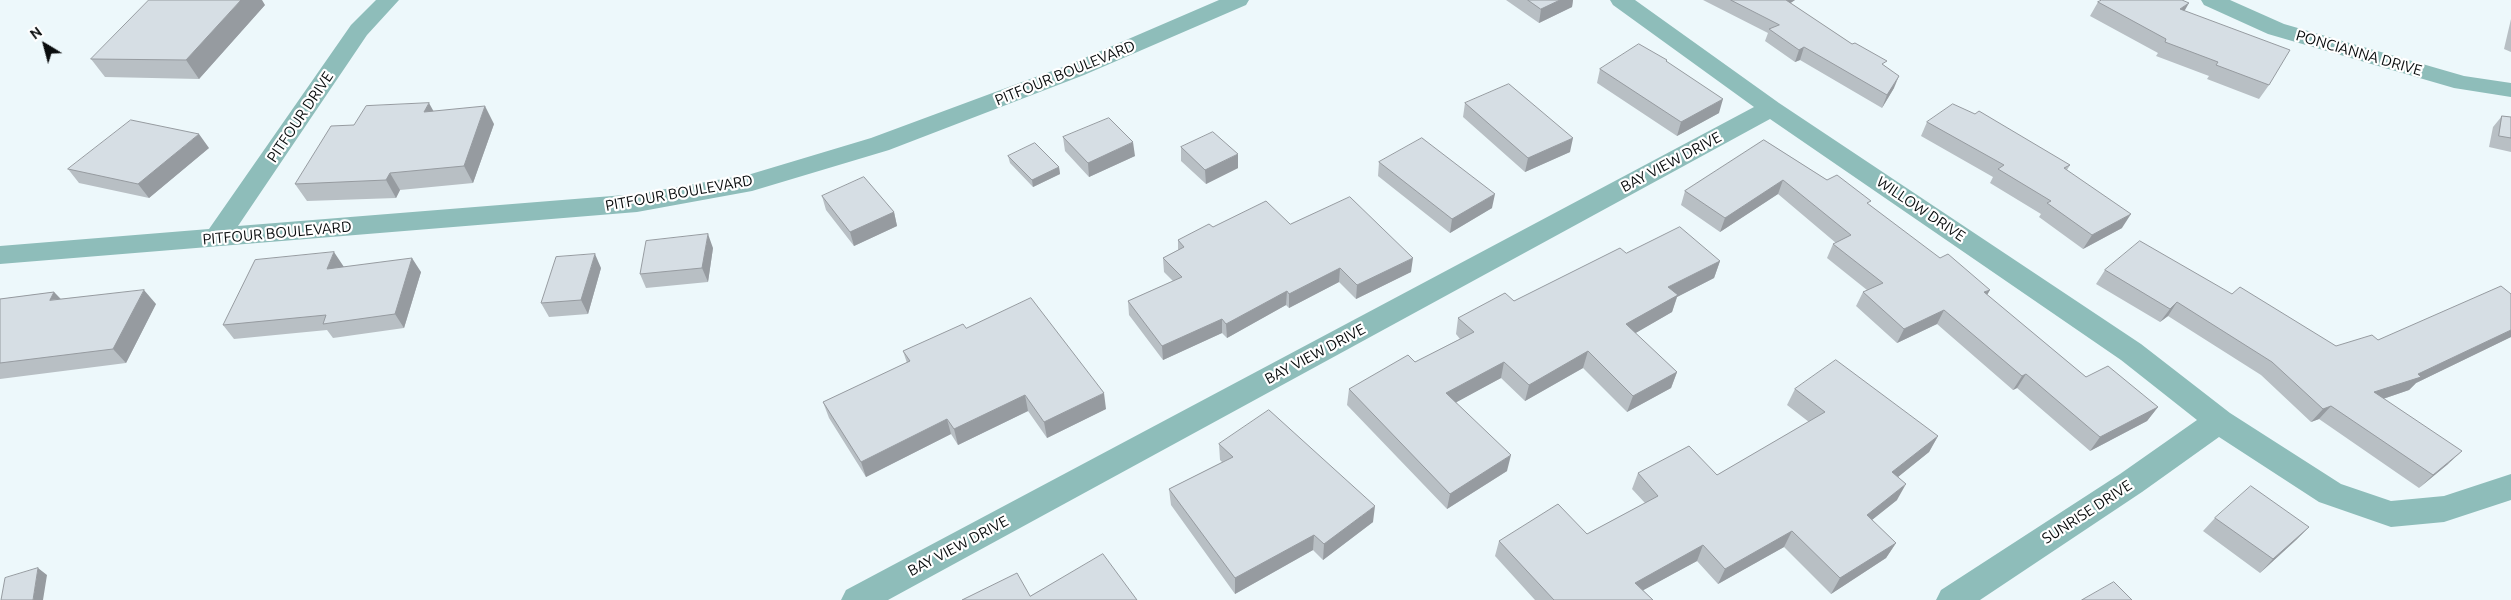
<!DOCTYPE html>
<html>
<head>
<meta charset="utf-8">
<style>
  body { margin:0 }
  #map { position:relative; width:2511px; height:600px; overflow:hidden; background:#edf8fb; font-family:Ubuntu,sans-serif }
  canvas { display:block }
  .north { position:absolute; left:20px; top:20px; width:50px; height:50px; -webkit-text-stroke:4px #fff; paint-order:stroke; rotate:323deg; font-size:14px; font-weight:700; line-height:20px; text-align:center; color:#090c0d }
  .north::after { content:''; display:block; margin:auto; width:18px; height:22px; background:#090c0d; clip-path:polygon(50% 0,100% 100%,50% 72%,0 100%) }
</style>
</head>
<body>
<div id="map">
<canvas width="2511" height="600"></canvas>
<div class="north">N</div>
</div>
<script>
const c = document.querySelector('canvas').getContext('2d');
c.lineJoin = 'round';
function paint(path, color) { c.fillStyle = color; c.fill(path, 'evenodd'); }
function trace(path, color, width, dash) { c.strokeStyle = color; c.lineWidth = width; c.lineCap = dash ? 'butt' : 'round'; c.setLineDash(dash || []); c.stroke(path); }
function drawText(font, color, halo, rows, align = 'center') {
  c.font = font + ' Ubuntu,sans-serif'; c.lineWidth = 4.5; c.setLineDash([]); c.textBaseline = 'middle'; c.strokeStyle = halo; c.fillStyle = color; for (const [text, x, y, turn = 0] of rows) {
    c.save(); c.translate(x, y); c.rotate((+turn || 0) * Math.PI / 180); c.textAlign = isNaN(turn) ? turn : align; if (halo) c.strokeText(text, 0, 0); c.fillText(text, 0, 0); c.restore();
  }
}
const street = new Path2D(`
  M376,0H399L367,35L238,226L637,194L751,174L871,138L1068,65L1219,0H1249L1246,5L1084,75L889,150L752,191L637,212L0,264V246L209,229L351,25Z
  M1610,0H1635L1779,103L2141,344L2230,413L2341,484L2391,501L2444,496L2511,474V500L2444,522L2391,527L2319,502L2219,437L2142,492L1980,600H1936L1941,590L2120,474L2197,420L2121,360L1770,119L888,600H841L846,590L1754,107L1613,5Z
  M2201,0H2230L2284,24L2464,76L2511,83V97L2454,88L2268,34L2204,5Z`);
const wall = new Path2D(`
  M1506,0H1573L1572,7L1539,23Z
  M1703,0H1795L1790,3L1885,66L1894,88L1882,108L1800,60L1795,62L1765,41L1768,33Z
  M2098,2L2185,11L2269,85L2259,99L2207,79L2209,76L2156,56L2158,53L2090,16Z
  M265,5L199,79L105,77L91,59Z
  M2511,19V52L2504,49Z
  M1667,60V62L1719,113L1677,136L1597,83L1600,69Z
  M1465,103L1570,152L1525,172L1463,117Z
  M434,111L494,124L473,183L400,190L396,198L307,201L295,184L354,125Z
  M2502,116L2511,117V152L2489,147L2493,127Z
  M1927,122L2070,165L2067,170L2122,228L2083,249L2039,217L2041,214L1990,183L1993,177L1921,136Z
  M1063,137L1135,156L1089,177L1065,151Z
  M1764,140L1827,180L1869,205L1987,295L2086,377L2158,407L2147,421L2090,451L2017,388L2013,390L1937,324L1897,343L1856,306L1863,292L1867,290L1827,258L1833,244L1836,243L1778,194L1720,232L1681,205L1685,191Z
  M1181,147L1238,168L1206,184L1181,161Z
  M209,148L149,198L79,183L68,169Z
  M1008,156L1059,167L1060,174L1033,187L1010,163Z
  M1379,162L1492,208L1450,233L1378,176Z
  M822,196L894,212L897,226L854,246L826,210Z
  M1290,224L1411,272L1356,299L1339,282L1289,308L1286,305L1227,338L1222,333L1163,360L1129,315L1128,301L1173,281L1164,272L1163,258L1178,250V240L1213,227Z
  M713,248L708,282L646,288L640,274Z
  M1626,253L1720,261L1714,278L1677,297L1672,312L1635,333L1677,372L1671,388L1627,412L1583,368L1525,401L1501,378L1456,402L1507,471L1447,509L1347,405L1349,389L1415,362L1460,339L1456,334L1458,318L1514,301Z
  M344,267L421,272L404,328L333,338L327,330L234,339L223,325Z
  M601,268L588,314L549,317L541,303Z
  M2105,270L2232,294L2336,346L2378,340L2511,294V337L2416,383L2409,390L2383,399L2448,464L2419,488L2319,419L2311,422L2261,375L2168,316L2160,322L2096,284Z
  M54,292L61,299L156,304L126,363L0,379V299Z
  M966,328L1106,409L1047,438L1028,411L958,445L951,434L866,477L829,418L823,402L907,363L903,351Z
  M1795,389L1938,436L1929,452L1898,477L1897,500L1872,520L1896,543L1886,558L1831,594L1784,547L1718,584L1697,561L1643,590L1653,600H1535L1495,556L1499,541L1587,534L1645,503L1632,489L1638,473L1717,475L1809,422L1787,405Z
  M1219,444L1373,522L1323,560L1313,550L1235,594L1171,505L1169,489L1222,462L1220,460Z
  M2215,518L2309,527L2296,540L2260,573L2203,531Z`);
const shadedWall = new Path2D(`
  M241,0H262L265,5L199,79L186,60Z
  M1560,0H1573L1572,7L1539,23L1541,9Z
  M1783,0H1795L1779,11Z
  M2189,3L2181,17L2180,9Z
  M1804,47L1800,60L1795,62L1799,50Z
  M1899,76L1894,88L1882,108L1887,95Z
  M1723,99L1719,113L1677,136L1681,122Z
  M429,103L439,121L424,112Z
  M485,106L494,124L473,183L464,166Z
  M199,134L209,148L149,198L138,184Z
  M1573,138L1570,152L1525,172L1528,158Z
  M1133,142L1135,156L1089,177L1088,163Z
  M1238,154V168L1206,184L1205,170Z
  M1059,167L1060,174L1033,187L1032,180Z
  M390,173L400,190L396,198L386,180Z
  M1783,180L1778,194L1720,232L1725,218Z
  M1495,194L1492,208L1450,233L1452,219Z
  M894,212L897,226L854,246L850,232Z
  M2131,214L2122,228L2083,249L2092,235Z
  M708,234L713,248L708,282L702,268Z
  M334,252L344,267L337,283L327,269Z
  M595,254L601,268L588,314L581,300Z
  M412,258L421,272L404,328L395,314Z
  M1413,258L1411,272L1356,299L1357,285Z
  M1720,261L1714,278L1677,297L1672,312L1622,341L1626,324L1668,287Z
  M1340,268L1339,282L1289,308V294Z
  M144,290L156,304L126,363L113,349Z
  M1990,290L1982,304L1984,292Z
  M1287,291L1286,305L1227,338L1226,324Z
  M54,292L67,306L50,300Z
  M2177,302L2168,316L2160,322L2170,309Z
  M1944,310L1937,324L1897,343L1904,329Z
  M1222,319V333L1163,360L1162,346Z
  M2511,330V337L2416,383L2409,390L2362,406L2374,392L2418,374Z
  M1588,351L1583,368L1525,401L1529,385Z
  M1504,362L1501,378L1444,409L1446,393Z
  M1677,372L1671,388L1627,412L1633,396Z
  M2026,374L2017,388L2013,390L2022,376Z
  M1104,393L1106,409L1047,438L1044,422Z
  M1025,395L1028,411L958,445L954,429Z
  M2331,406L2319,419L2311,422L2323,409Z
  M2158,407L2147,421L2090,451L2100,437Z
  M947,419L951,434L866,477L861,462Z
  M1938,436L1929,452L1883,489L1892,472Z
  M2462,451L2448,464L2419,488L2433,475Z
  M1511,455L1507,471L1447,509L1450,494Z
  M1906,484L1897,500L1858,531L1867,515Z
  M1375,506L1373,522L1323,560L1324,544Z
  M2309,527L2296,540L2260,573L2273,559Z
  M1792,531L1784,547L1718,584L1725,569Z
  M1314,535L1313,550L1235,594V578Z
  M1896,543L1886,558L1831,594L1840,578Z
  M1703,545L1697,561L1629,598L1635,583Z
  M38,568L47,575L43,600H33Z`);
const building = new Path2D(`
  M149,0H241L186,60L91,59Z
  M1528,0H1560L1541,9Z
  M1731,0H1786L1852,44L1855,43L1887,61L1882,64L1899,76L1887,95L1804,47L1799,50L1769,29L1779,25Z
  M2102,0H2182L2189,3L2180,9L2290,50L2269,85L2216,65L2218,62L2165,42L2166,39L2098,2Z
  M1639,44L1667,60L1666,61L1723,99L1681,122L1600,69Z
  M1509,84L1573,138L1528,158L1465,103Z
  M429,103L424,112L485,106L464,166L390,173L386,180L295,184L331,126L354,125L366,106Z
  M1953,104L1975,114L1979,111L2070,165L2064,168L2131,214L2092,235L2047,203L2051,201L1998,169L2004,165L1927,122Z
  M2502,116L2511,117V138L2499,136Z
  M1109,118L1133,142L1088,163L1063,137Z
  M131,120L199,134L138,184L68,169Z
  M1213,132L1238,154L1205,170L1181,147Z
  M1422,138L1495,194L1452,219L1379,162Z
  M1764,140L1827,180L1837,175L1871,201L1867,203L1940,258L1948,254L1990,290L1984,292L2086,377L2108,366L2158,407L2100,437L2026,374L2022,376L1944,310L1904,329L1863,292L1883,283L1833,244L1851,235L1783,180L1725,218L1685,191Z
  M1035,143L1059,167L1032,180L1008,156Z
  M864,177L894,212L850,232L822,196Z
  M1350,197L1413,258L1357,285L1340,268L1289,294L1287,291L1226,324L1222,319L1162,346L1128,301L1182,277L1163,258L1184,247L1178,240L1209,224L1213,227L1266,201L1290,224Z
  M1680,227L1720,261L1668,287L1678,295L1626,324L1677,372L1633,396L1588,351L1529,385L1504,362L1446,393L1511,455L1450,494L1349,389L1408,355L1415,362L1474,332L1458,318L1505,293L1514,301L1620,248L1626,253Z
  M708,234L702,268L640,274L646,241Z
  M2140,241L2232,294L2240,287L2336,346L2372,335L2378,340L2501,286L2511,294V330L2418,374L2421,377L2374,392L2462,451L2433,475L2331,406L2323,409L2272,362L2177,302L2170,309L2105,270Z
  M334,252L327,269L412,258L395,314L323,324L326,315L223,325L255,260Z
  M595,254L581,300L541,303L556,257Z
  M144,290L113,349L0,363V299L54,292L50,300Z
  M1031,298L1104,393L1044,422L1025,395L954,429L947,419L861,462L823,402L910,361L903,351L963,324L966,328Z
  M1836,360L1938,436L1892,472L1906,484L1867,515L1896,543L1840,578L1792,531L1725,569L1703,545L1635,583L1653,600H1554L1499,541L1558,504L1587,534L1658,496L1638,473L1689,446L1717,475L1825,412L1795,389Z
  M1269,410L1375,506L1324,544L1314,535L1235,578L1169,489L1233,457L1219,444Z
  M2251,486L2309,527L2273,559L2215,518Z
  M1103,554L1137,600H962L1017,573L1030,596Z
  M38,568L33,600H1L5,578Z
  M2114,582L2132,600H2082Z`);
const streetNames = [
  ["PONCIANNA DRIVE",2359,53,16],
  ["PITFOUR BOULEVARD",1065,73,-22],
  ["PITFOUR DRIVE",300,117,-56],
  ["BAY VIEW DRIVE",1671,162,-28],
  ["PITFOUR BOULEVARD",679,193,-10],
  ["WILLOW DRIVE",1921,209,34],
  ["PITFOUR BOULEVARD",277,233,-5],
  ["BAY VIEW DRIVE",1315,354,-28],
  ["SUNRISE DRIVE",2087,512,-33],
  ["BAY VIEW DRIVE",958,546,-28]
];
paint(street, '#8ebdba');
paint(wall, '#b8bfc4');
paint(shadedWall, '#969ba0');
paint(building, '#d6dee4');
trace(building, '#969ba0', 1);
drawText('15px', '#090c0d', '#fff', streetNames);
</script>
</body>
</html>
